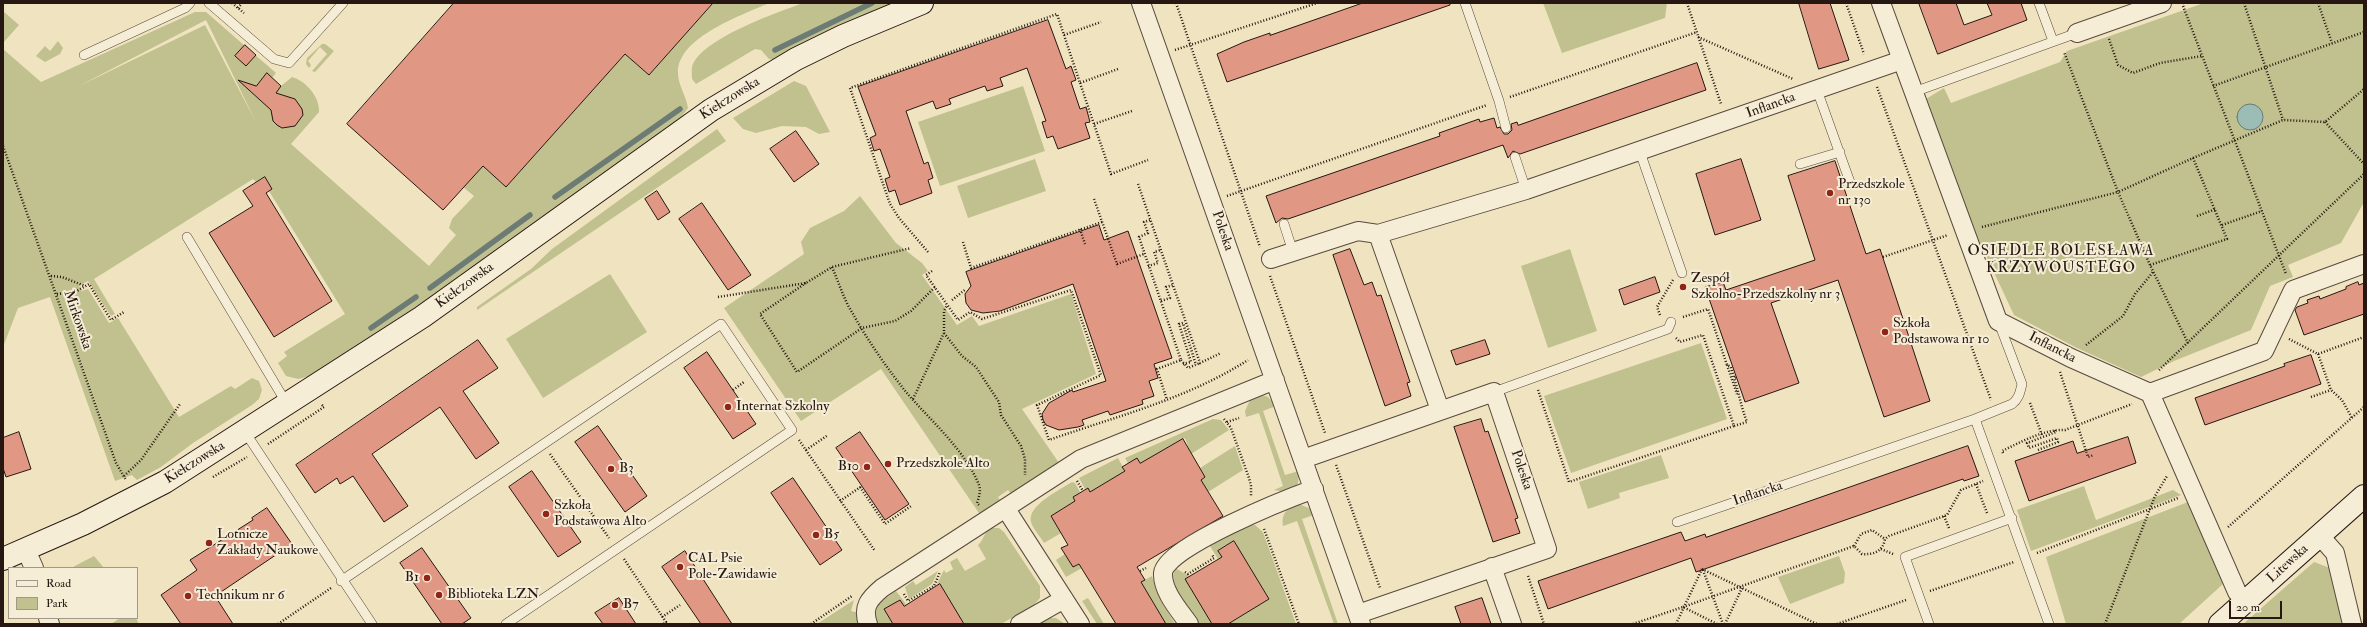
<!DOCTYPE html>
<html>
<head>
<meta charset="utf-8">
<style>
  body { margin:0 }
  #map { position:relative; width:2367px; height:627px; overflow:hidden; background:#f0e3c0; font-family:"IM FELL Double Pica",serif }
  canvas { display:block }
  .frame { position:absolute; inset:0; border:4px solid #261712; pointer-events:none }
  .legend { position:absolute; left:8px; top:567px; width:130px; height:52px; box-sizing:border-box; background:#f5edd6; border:1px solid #a29788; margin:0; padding:5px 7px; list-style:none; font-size:12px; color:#261712 }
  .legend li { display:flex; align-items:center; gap:8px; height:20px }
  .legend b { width:20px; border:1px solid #a29788 }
  .scale { position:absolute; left:2229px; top:601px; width:53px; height:18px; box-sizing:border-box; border:2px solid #261712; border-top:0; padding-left:5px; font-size:12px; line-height:14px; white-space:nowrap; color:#261712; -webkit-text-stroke:3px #f5edd6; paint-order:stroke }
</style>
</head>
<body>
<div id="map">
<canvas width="2367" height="627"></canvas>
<div class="frame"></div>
<ul class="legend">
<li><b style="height:5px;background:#f5edd6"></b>Road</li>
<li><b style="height:11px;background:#c0c18e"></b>Park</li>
</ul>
<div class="scale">20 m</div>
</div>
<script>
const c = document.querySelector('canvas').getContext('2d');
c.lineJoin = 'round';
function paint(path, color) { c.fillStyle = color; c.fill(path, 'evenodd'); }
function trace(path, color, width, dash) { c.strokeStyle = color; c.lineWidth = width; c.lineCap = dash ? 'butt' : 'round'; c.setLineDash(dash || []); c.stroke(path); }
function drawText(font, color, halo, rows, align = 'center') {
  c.font = font + ' "IM FELL Double Pica",serif'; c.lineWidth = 4; c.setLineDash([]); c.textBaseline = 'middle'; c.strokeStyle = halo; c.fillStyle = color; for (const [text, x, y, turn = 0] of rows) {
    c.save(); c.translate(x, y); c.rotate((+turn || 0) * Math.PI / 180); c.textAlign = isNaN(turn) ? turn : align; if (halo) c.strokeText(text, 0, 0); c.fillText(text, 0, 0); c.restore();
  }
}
const green = new Path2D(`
  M713,3H769C743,15 677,37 678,73C678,85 686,95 688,108L678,122L384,334L310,376L298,379L286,376L278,363L287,356L284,352L345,314L269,191L272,189L265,177L256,182L253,179L94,279L115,314L111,316L88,281L79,286L81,291L88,289L109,323L118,318L179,417L231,386L235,389L252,378L259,381L262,390L259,399L252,405L193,443L161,467L137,480L132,475L115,481L50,297L18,308L3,347V49L41,82L195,12H206L276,73L272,78L281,86L292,77C306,81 320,97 319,112L291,144L429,266L456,235L449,228L452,219L474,196L463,187L483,166L506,187L625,54L649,75ZM206,20L256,122L205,25L77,87Z
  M803,3H897L775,60L769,59L761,50L755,49L696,84L692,79C692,74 691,68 693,64C706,37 776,13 803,3Z
  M1543,3H1667L1665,18L1562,53Z
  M2204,3H2364V202L2341,243L2288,265L2293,277L2270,286L2251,330L2174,361L2141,377L2075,347L2014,315L1975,232L1926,99L1944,88L1951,103L2060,62L2067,51Z
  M3,11L19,25L3,43Z
  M58,41L63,48L60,54L45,62L36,56L45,46L50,51Z
  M322,44H325L334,51L315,72L312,71L327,54L320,47L308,61L311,65L309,68L306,64L307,58Z
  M794,81L806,86L830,132L819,134L806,127L782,126L756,133L743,129L733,118Z
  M1023,86L1045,151L940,186L918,122Z
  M717,129L726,141L477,310V307L531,269L552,249Z
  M1035,159L1046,191L968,218L957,186Z
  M860,196L896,243L922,263L928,271L922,275L957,325L972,316L979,326L1071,294L1096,374L1022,409L1059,463L1012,495L1008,490L998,497L1001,502L981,516L881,369L801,421L724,308L804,254L801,242L810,228L844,211Z
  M1570,249L1597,331L1548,348L1521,266Z
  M610,274L647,332L543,398L506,339Z
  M1701,343L1727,419L1571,473L1544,396Z
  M1262,395L1268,397L1276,406L1263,411L1285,475L1299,471L1298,484L1287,492L1274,490L1283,486L1259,413L1246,417L1245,411L1250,400Z
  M1213,419L1221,420L1229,430L1191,454L1185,438L1140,463L1137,458L1128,463L1125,458Z
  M1235,446L1243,470L1208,492L1201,480L1205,477L1200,468Z
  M1661,455L1669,478L1619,493L1620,498L1588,509L1579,482Z
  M1118,458L1125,471L1090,492L1088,488L1085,489L1079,478Z
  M1072,482L1075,483L1080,492L1073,497L1075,501L1051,516L1061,533L1044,543C1040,536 1033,529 1031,522C1026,506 1061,489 1072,482Z
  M2084,486L2096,520L2173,490L2181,495L2031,551L2017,510Z
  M2188,502L2223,584L2179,624H2066L2046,557Z
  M1299,504L1311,509L1314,515L1302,519L1338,624H1334L1297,521L1283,526C1281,512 1288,508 1299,504Z
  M1247,525H1255L1263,532L1296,624H1228L1269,599L1234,541L1218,551L1222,557L1218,559L1210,546Z
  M991,528H999L1004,532L1040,586V598L1033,606L1001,624H964L940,584L936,586L944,570L946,573L953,569L950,562L957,558L965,571L986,559L978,545C984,540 983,533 991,528Z
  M1065,554L1073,567L1079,564L1082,568L1066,577L1056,560Z
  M94,556L104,568H71Z
  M1839,556L1845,573L1844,583L1790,604L1778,577Z
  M2314,562L2330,568L2342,624H2243Z
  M1175,568L1189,576L1185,579L1212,624H1198C1189,609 1167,585 1175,568Z
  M938,571L932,584L909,599L905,587L913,581L916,585Z
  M1152,576L1157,593L1175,624H1166L1141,582Z
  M896,591L906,604L904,606L900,600L884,609L893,624H877C868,607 884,600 896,591Z
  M1088,598L1104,624H1097L1082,601Z
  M854,600L851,611L859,613L860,624H817Z
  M120,618H136L139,624H111Z
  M1049,618H1056L1065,624H1039Z`);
const water = new Path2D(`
  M2237 117a13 13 0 1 1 26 0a13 13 0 1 1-26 0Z`);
const stream = new Path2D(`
  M775,50L872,3
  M555,197L680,109
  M430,288L530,215
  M371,328L416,297`);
const building = new Path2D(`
  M454,3H713L649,75L625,54L506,187L483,166L443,210L347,124Z
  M1363,3H1450V5L1227,82L1217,54L1244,42L1270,33V35Z
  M1799,3H1830L1849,60L1819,69Z
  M1919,3H1956L1964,25L1992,15L1987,3H2021L2027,20L1938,54Z
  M1048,20L1066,69L1071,66L1076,80L1071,82L1080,109L1086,107L1090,122L1085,123L1090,138L1058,149L1053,136L1047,138L1042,122L1046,121L1027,68L1000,78L1003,86L987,91L985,86L949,99L951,104L936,109L933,101L906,111L924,164L928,162L933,178L928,180L932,193L900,205L895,190L889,192L885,179L890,177L880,149L874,151L870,138L876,135L858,87Z
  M245,45L256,55L246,66L235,56Z
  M1697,63L1706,90L1520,154L1513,151L1508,158L1503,145L1288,219L1282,218L1276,223L1266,196L1440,136L1439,133L1479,119L1480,122L1494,118L1497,128L1500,127L1504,134H1508L1512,130L1511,124L1517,122L1518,125Z
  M267,73L281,86L276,93L295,99L302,109L303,115L295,126L282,128L277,125L273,121L271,110L238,80L256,86Z
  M796,131L819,164L794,182L770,149Z
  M1741,159L1761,220L1715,235L1696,174Z
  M1835,161L1866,254L1880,249L1930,401L1884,417L1838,280L1771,303L1799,383L1745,402L1705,287L1723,282L1726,290L1815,260L1788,176Z
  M265,177L272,189L266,193L332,301L274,337L209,233L253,206L243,191Z
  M657,191L670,212L658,220L645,199Z
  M702,203L751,275L728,290L679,219Z
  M1099,225L1104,240L1128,231L1172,358L1154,364L1158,378L1149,381L1154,396L1142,400L1143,404L1110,415L1108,411L1082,420L1084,425L1078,427L1059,430L1046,425L1043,420L1042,414L1049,403L1072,390L1073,392L1106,381L1073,284L1000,311L983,313L971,310L966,303L965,294L971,286L966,272Z
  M1350,249L1364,285L1372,282L1377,296L1381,295L1410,382L1407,383L1411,396L1385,406L1333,255Z
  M1655,277L1660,292L1624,305L1619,290Z
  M2358,282L2359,285L2364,283V314L2304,335L2295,310L2297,307L2308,303L2307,300L2319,296L2320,299L2346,289V287Z
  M478,340L498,368L463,391L499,443L476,459L440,407L372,454L408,506L384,522L353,476L340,484L337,478L315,493L296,465Z
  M1485,340L1490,354L1456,365L1451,351Z
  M707,352L756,424L733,439L684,368Z
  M2311,355L2321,384L2205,425L2195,398L2285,366L2284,364Z
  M1481,419L1485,432L1488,431L1518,518L1515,519L1520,533L1493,542L1454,427Z
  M598,426L647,496L625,512L575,442Z
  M19,432L31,469L6,477L3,468V438Z
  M860,432L909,504L885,520L836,448Z
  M2128,437L2136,463L2029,501L2015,461L2073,441L2077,453Z
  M1183,439L1205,477L1201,480L1223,516L1137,567L1145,580L1141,582L1166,624H1116L1079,564L1073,567L1061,548L1068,545L1051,516L1075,501L1073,497L1088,488L1090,492L1125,471L1122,467L1137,458L1140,463Z
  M1968,446L1979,476L1964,481L1963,479L1696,572L1691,558L1548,609L1538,581L1681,532L1685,541L1705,534L1706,537Z
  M532,471L581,542L558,557L509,487Z
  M793,478L842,550L820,565L771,493Z
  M267,508L292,544L215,596L233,624H181L161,595L197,570L190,560L253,520L252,518Z
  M1234,541L1269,599L1228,624H1212L1185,579L1222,557L1218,551Z
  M422,548L471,618L462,624H442L400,563Z
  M685,551L732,624H701L662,567Z
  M940,584L964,624H893L884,609L900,600L904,606Z
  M619,598L636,624H603L595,613Z
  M1482,598L1491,624H1461L1455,607Z`);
const path = new Path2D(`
  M232,3L244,13
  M1176,3L1260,247
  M1687,3L1721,104
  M1846,3L1864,54
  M2184,3L2185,6
  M2244,3L2283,120
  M2318,3L2332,43
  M2183,6L2286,274
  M238,8L242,3
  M1064,35L1101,22
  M1698,37L1793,79
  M2109,39L2118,65L2133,73L2160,63L2202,56
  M1175,50L1317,3
  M1080,83L1111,174L1148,160
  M2213,86L2364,32
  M1877,87L1991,400
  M1510,97L1697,32
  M2325,122L2364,164
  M1094,124L1132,111
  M3,146L116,463L126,480
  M2193,158L2283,120L2325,122L2364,89
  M1138,184L1200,363L1221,353
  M1227,196L1487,105
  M1094,199L1118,267
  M2197,216L2216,209
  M1150,220L1144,222L1148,233L1139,237L1181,360L1157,369L1167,400
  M2222,225L2262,211
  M1982,227L2118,192L2064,52
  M1080,229L1085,244
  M963,242L971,268L1102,222
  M928,252L899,218L890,204L850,88L1057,14L1080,83L1118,69
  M1883,257L1948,235
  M1117,264L1144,254
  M2150,265L2118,192L2193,158L2227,239L2150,265L2188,343
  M1148,266L1158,263L1154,252L1161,250
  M832,267C839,283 844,300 853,314C868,341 887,368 906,392C930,420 965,450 979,485C981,491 979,497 977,503L979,505
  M932,271L926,275L958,320L970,312L982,319L1071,290L1101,375L1037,405L1049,440C1117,416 1187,399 1248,360
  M51,276L62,277L85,286
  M1270,276L1325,433
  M806,283L760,314L797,372L862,328L895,321L911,311L935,287
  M57,294L75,292L89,284L111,320L124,312
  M718,297L806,283L832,267L911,248
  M952,300L966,289
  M1161,301L1170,298L1166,287L1173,285
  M1660,315L1657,307L1673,280
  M1683,317L1708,309L1727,365L1731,367L1734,378L1736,377
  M944,333L962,356L976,367L999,402L1001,415L1021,446L1025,459V475
  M1676,338L1680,342L1703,335L1734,426L1747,422C1741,407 1739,393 1734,378
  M2289,339L2318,354L2364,337
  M2086,345L2123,316L2135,294L2153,272
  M2318,354L2331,390L2342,400L2352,418
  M1181,360L1188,368L1200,363
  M1183,364L1191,362L1179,324L1183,323L1196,365
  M1727,365L1737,394
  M2159,370L2364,174
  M2060,372L2088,457L2094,455
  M733,390L744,382
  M1538,390L1569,482L1734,426
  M2311,397L2331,390
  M913,399L944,333V311L947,305
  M2030,403L2042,435
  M1224,419L1231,428L1249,478L1251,486V496
  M1227,422L1239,418
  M799,440L875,551
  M268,444L324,407L321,404
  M806,450L828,435
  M2038,450L2058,442L2057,438L2029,448L2027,443L2056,432L2055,429
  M2003,453L2002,451C2021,442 2044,429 2065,430L2132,404
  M550,454L609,538
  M1336,465L1380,588
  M124,476L141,460L180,404
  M213,477L247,457
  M1077,481L1083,491
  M1976,484L1987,513
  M860,487L885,524L911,506
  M840,501L862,486
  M1944,516L1949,528
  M2228,527L2364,407
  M1264,529L1299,624
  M1854,546L1861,534L1872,530L1885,539
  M1881,549L1893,554
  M2037,553L2178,498
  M624,559L666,622L663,624
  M1702,569L1817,624
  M1703,570L1723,624
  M1140,571L1146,568
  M1185,572L1188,574L1214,558L1212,554
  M1528,576L1544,624
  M1930,591L2014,562
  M904,594L908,601L934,586L940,572
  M1683,607L1854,546L1862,554C1874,555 1883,551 1885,539L1889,536L1947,515L1961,490L1983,481
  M662,617L680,605
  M278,624L331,588
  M811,624L852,596
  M1633,624L1683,607L1717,624
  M1676,624L1702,569
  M1725,624L1742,588
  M1837,624L1906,600
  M2105,624L2155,496L2167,476`);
const lane = new Path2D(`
  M209,3L274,59L289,63L343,3
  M1465,3L1499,101L1506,128
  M2039,3L2053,41
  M84,55L185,8L190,3
  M1817,90L1851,185
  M1914,92L2077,33
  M1640,152L1682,273
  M1515,157L1526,190
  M1800,164L1840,152
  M1284,224L1293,252
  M187,237L287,404
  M1999,323L2022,384C2020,392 2019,399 2012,404L1975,419L2049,624
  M1494,392L1668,329L1671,322
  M245,432L372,624
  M1677,522L1975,419
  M341,581L721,324L792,430L506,624
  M1929,624L1905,557L2012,518`);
const street = new Path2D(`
  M1141,3L1361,624
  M1881,3L1998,321L2071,358L2150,393L2237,592L2245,601
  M2077,33L2162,3
  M1378,234L1440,410
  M1271,259L1358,231L1378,234L1526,190L1902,60
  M2150,393L2264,351L2293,290L2364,264
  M1303,459L1494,392L1547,549L1358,614
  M1006,509L1080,624
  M2319,535L2335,553L2352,624
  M26,550L34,568
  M1492,567L1512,624
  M48,618L50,624
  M868,624C862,607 869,599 882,588L1081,459L1275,380
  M1020,624L1064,599
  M1189,624C1179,610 1162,591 1163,573C1165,547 1289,498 1314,489`);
const secondary = new Path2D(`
  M3,559L83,524L165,482L422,317L711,110L796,59L843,36L922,3
  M2220,624L2364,496`);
const markers = [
  [1830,193,4,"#8f2418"],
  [1683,287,4,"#8f2418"],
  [1885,332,4,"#8f2418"],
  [728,407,4,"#8f2418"],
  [888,464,4,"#8f2418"],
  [867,467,4,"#8f2418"],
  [611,469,4,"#8f2418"],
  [546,514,4,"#8f2418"],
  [816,535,4,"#8f2418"],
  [209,543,4,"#8f2418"],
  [680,567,4,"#8f2418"],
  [427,578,4,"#8f2418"],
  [439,595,4,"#8f2418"],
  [188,596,4,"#8f2418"],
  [615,605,4,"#8f2418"]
];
const streetNames = [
  ["Kiełczowska",730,99,-32],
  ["Inflancka",1771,106,-20],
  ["Poleska",1222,231,71],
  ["Kiełczowska",465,286,-36],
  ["Mirkowska",77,320,71],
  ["Inflancka",2052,348,27],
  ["Kiełczowska",195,463,-32],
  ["Poleska",1521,470,71],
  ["Inflancka",1758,494,-19],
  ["Litewska",2288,564,-42]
];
const poiNames = [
  ["Przedszkole",1838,185],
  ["nr 130",1838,201],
  ["Zespół",1691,279],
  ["Szkolno-Przedszkolny nr 3",1691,295],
  ["Szkoła",1893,324],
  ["Podstawowa nr 10",1893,340],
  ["Internat Szkolny",736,407],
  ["Przedszkole Alto",896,464],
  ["B10",859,467,"right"],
  ["B3",619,469],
  ["Szkoła",554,506],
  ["Podstawowa Alto",554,522],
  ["Lotnicze",217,535],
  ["Zakłady Naukowe",217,551],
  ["B5",824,535],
  ["CAL Psie",688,559],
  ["Pole-Zawidawie",688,575],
  ["B1",419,578,"right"],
  ["Biblioteka LZN",447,595],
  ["Technikum nr 6",196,596],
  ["B7",623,605]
];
const neighbourhoodNames = [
  ["OSIEDLE BOLESŁAWA",2061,252],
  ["KRZYWOUSTEGO",2061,269]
];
paint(green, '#c0c18e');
paint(water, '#9bbdb6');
trace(water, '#6c7b74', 1);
trace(stream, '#6c7b74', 5.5);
paint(building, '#e09885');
trace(building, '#261712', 1);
trace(lane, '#584a3e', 10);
trace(street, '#584a3e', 20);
trace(secondary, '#261712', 24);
trace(path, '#261712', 2.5, [1, 2]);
trace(lane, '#f5edd6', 9);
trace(street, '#f5edd6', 18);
trace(secondary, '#f5edd6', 22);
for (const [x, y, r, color] of markers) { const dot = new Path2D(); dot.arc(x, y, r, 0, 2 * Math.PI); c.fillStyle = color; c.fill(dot); trace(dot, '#f5edd6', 1.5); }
drawText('14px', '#261712', '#f5edd6', streetNames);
drawText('14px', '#261712', '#f5edd6', poiNames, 'left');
c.letterSpacing = '1px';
drawText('15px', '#261712', '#f5edd6', neighbourhoodNames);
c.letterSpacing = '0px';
</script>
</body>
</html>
